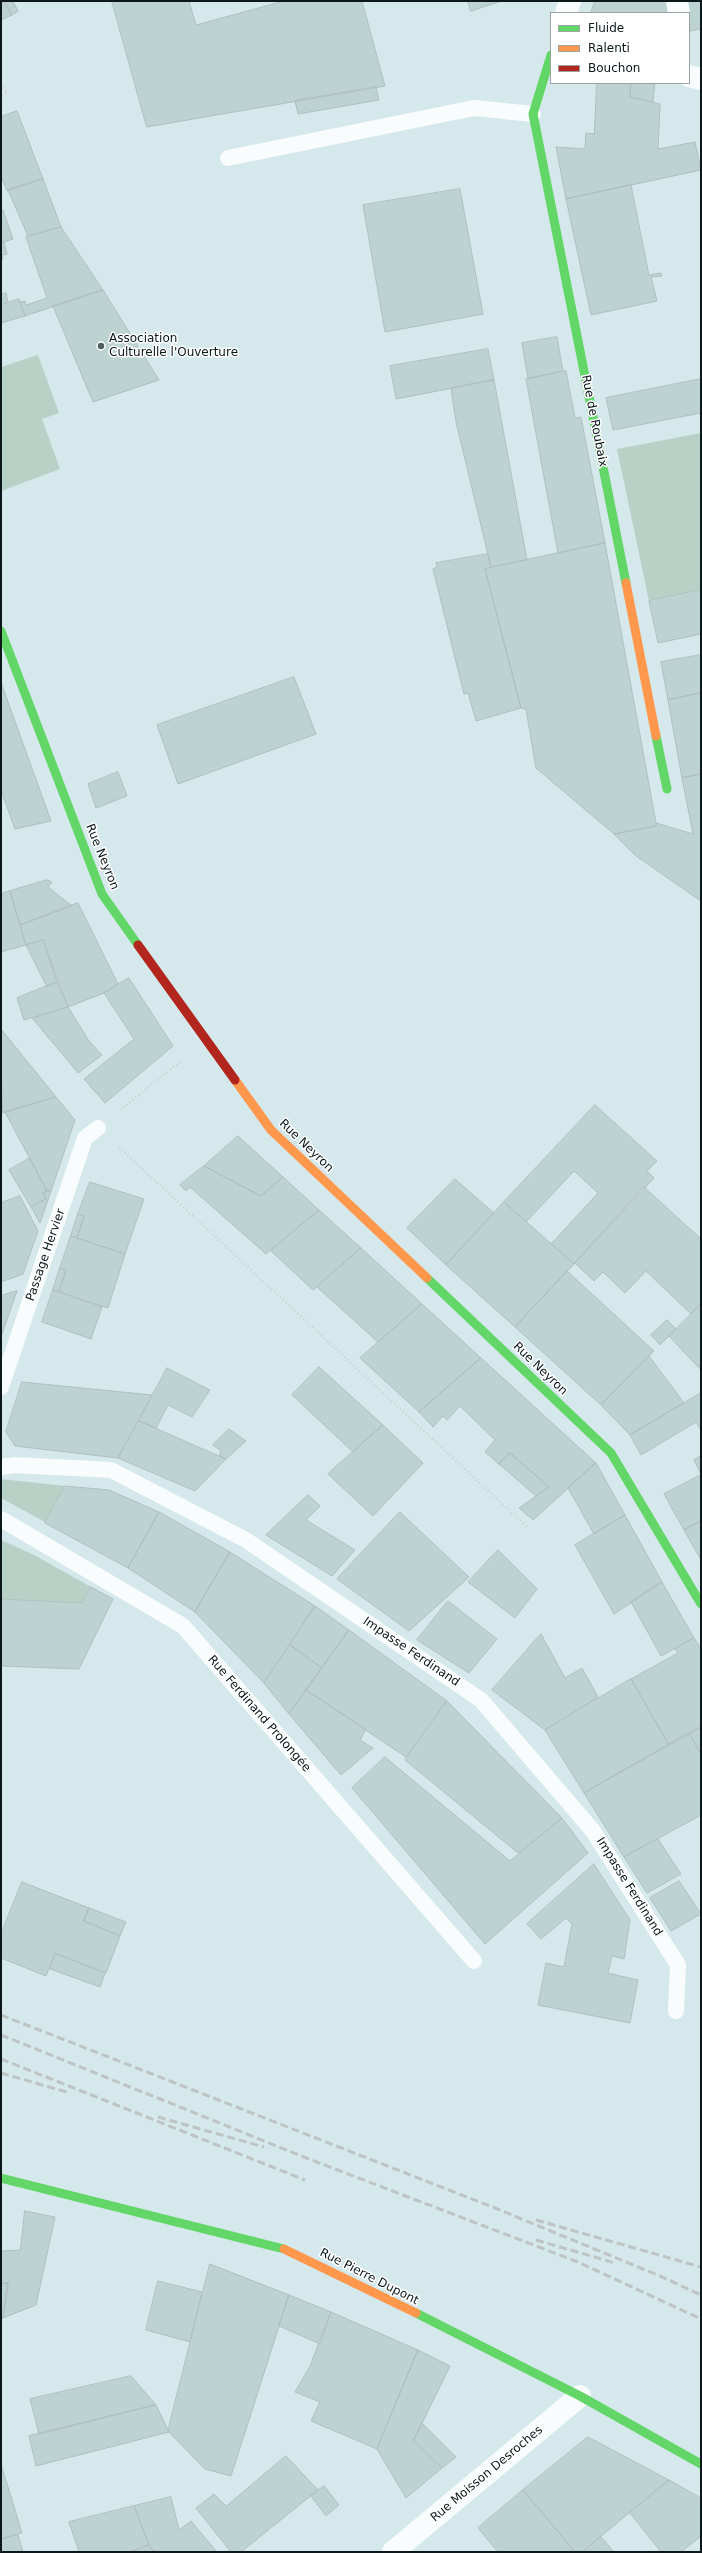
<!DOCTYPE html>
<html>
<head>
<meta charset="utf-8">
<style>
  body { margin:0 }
  #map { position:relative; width:702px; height:2553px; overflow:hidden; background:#d5e8eb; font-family:"DejaVu Sans",sans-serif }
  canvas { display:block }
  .frame { position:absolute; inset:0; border:2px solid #0b1719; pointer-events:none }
  .legend { position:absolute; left:550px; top:12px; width:140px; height:72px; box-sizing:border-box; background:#fff; border:1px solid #9da2a3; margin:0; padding:5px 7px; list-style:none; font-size:12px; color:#0b1719 }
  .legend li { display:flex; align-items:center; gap:8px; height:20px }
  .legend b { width:20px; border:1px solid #9da2a3 }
</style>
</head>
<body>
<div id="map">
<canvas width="702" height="2553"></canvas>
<div class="frame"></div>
<ul class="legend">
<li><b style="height:5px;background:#63d668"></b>Fluide</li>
<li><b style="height:5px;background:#ff974d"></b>Ralenti</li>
<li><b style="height:5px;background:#b3261e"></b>Bouchon</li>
</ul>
</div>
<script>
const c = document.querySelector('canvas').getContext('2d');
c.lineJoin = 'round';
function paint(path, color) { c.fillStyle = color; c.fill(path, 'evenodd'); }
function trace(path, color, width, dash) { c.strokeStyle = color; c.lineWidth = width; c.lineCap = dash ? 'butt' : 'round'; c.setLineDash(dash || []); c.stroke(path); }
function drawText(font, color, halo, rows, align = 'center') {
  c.font = font + ' "DejaVu Sans",sans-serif'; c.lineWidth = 3; c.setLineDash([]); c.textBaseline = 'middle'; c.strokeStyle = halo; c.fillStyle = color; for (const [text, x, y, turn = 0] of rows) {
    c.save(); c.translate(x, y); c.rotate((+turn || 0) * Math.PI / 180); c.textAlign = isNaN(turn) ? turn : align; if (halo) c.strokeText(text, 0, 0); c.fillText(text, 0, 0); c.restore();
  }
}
const green = new Path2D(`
  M38,355L59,413L42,419L60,469L1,491V367Z
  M701,433V590L649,601L617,449Z
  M1,1479L65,1486L45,1522L1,1498Z
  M1,1540L34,1555L91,1587L82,1603L1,1599Z`);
const building = new Path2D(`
  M1,1H4L12,15L1,20Z
  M4,1H13L18,11L12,15Z
  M112,1H189L196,25L284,1H362L385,86L147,127Z
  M468,1H502L471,11Z
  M595,1H669L672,13H591Z
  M701,1V29L690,31L689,13L683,2Z
  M597,83H631L630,97L660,104L658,149L695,142L701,170L566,199L556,147L585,149L586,133L594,134Z
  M631,83H655L653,102L630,97Z
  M376,87L379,100L298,114L295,101Z
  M17,111L43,179L7,191L1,176V117Z
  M43,179L61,227L28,236L8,190Z
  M631,185L649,275L661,273L662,276L651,277L657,301L591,315L566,199Z
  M460,189L483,314L385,332L363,205Z
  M3,210L13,239L1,243V211Z
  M61,227L103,290L25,316L20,302L25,301L26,305L47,298L26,237Z
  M4,242L7,254L2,255L3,259L1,260V243Z
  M103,290L159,380L93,402L53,306Z
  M6,293L8,302L1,305V295Z
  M19,299L25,316L1,323V305Z
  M557,337L563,371L528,379L522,343Z
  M488,349L494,380L396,399L390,366Z
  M566,371L575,418L581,417L605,543L558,553L526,379Z
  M701,379V413L613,430L606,398Z
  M494,380L527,560L491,567L456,422L451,388Z
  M605,543L656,823V826L614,834L536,768L526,709L521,708L485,569Z
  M488,554L491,567L485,569L521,708L476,721L468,693L464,694L433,569L437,567L436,563Z
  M701,590V634L658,643L649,601Z
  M701,655V693L668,700L661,662Z
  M294,677L316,734L178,784L157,725Z
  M1,682L8,702L51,821L15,829L1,790Z
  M701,693V774L682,778L668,700Z
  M118,772L127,796L96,808L88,784Z
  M701,774V901L636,856L614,834L656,826V823L693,834L682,778Z
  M47,880L52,882L48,887L72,906L20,925L10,891Z
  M10,891L26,945L1,952V894Z
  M78,903L118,984L104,993L68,1007L43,940L26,945L20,925Z
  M43,940L57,982L47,987L26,945Z
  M129,978L173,1046L105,1103L84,1079L134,1039L104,993Z
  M57,982L68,1007L24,1020L17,998Z
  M68,1007L89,1041L102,1055L78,1073L33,1019Z
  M1,1029L56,1097L3,1113Z
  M56,1097L75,1120L51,1191H47L5,1112Z
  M595,1105L657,1161L647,1171L654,1178L574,1264L551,1244L598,1193L574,1171L526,1222L504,1202Z
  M238,1136L283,1177L261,1196L204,1166Z
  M30,1158L47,1191L43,1193L46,1199L31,1207L9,1170Z
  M204,1166L261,1196L283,1177L319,1210L266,1254L190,1187L186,1191L180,1185Z
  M455,1179L494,1213L446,1265L407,1228Z
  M90,1182L144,1199L125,1254L77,1238L84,1216L78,1214Z
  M644,1187L701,1239V1304L691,1314L646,1271L625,1293L603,1272L594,1281L575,1263Z
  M47,1191H51L40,1223L31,1207L46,1199L43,1193Z
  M20,1196L38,1231L23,1274L1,1282V1203Z
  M504,1202L574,1264L515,1327L446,1265Z
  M319,1210L361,1248L313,1290L271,1251Z
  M78,1214L84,1216L77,1238L71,1236Z
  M71,1236L125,1254L108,1308L59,1292L66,1270L60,1268Z
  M361,1248L422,1304L378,1342L317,1287Z
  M60,1268L66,1270L59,1292L53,1290Z
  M567,1271L654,1351L601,1405L515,1327Z
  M53,1290L102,1307L91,1339L42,1322Z
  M17,1291L1,1337V1296Z
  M422,1304L481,1358L419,1412L360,1358Z
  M701,1304V1370L669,1336Z
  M667,1320L676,1329L660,1345L651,1335Z
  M649,1356L684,1403L630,1435L601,1405Z
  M481,1358L596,1463L533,1520L519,1508L549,1487L510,1453L499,1464L485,1452L495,1440L460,1406L447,1420L443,1416L433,1427L419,1412Z
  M319,1367L383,1425L353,1452L292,1395Z
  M167,1368L210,1390L192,1417L168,1405L156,1428L139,1421Z
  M22,1382L152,1395L118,1458L15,1446L6,1432Z
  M701,1393V1430L696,1422L641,1455L630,1435Z
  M139,1421L219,1456L226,1459L195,1491L118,1458Z
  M383,1425L423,1463L373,1516L328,1474Z
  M229,1429L246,1441L226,1459L219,1456L221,1451L213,1445Z
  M510,1453L549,1487L536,1496L499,1464Z
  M701,1456V1474L694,1460Z
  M596,1463L625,1515L594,1534L568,1488Z
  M701,1475V1521L684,1530L664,1494Z
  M65,1486L109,1490L159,1512L128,1568L45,1523Z
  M308,1495L320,1506L306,1520L355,1550L332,1576L266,1535Z
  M159,1512L230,1552L195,1612L128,1568Z
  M400,1512L469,1577L409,1631L337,1579Z
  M625,1515L662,1582L614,1614L575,1545Z
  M701,1521V1560L684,1530Z
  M498,1550L537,1589L515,1618L468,1582Z
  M230,1552L315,1606L264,1683L195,1612Z
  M662,1582L694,1638L661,1656L631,1602Z
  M91,1587L113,1599L79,1669L1,1666V1599L82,1603Z
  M448,1601L497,1639L469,1673L417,1640Z
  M315,1606L349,1630L322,1668L290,1645Z
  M349,1630L447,1701L406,1757L306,1690Z
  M541,1634L565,1678L582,1668L598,1697L545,1730L492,1690Z
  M694,1638L701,1649V1727L669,1745L631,1679L678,1653L675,1649Z
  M290,1645L322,1668L289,1714L264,1683Z
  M631,1679L669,1745L584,1793L545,1730Z
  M306,1690L366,1729L360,1740L373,1748L341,1775L289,1714Z
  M447,1701L562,1818L518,1853L405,1760Z
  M701,1727V1754L689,1733Z
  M689,1733L701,1754V1815L624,1857L584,1793Z
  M385,1757L510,1861L562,1818L588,1853L485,1944L352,1788Z
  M658,1839L681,1874L647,1893L624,1857Z
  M594,1864L630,1920L624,1959L612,1956L608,1973L638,1980L630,2023L538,2005L546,1963L564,1967L572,1924L566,1918L541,1939L527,1924Z
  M679,1881L701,1914L671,1931L650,1898Z
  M22,1882L89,1908L84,1921L120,1936L106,1973L55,1953L46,1976L1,1958V1934Z
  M89,1908L126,1922L120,1936L84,1921Z
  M56,1954L105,1973L100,1987L50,1969Z
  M25,2211L55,2217L36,2305L3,2318L8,2283L1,2284V2251L20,2250Z
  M210,2264L289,2295L231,2476L205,2469L168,2431Z
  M158,2281L202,2292L190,2342L146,2330Z
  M8,2283L3,2318L1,2319V2284Z
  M289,2295L331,2312L320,2344L279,2326Z
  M331,2312L418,2350L377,2449L311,2421L320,2402L295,2392L310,2366Z
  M418,2350L450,2366L414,2440L442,2468L406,2498L377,2449Z
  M131,2376L156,2405L39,2434L30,2399Z
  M156,2405L169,2432L36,2466L29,2436Z
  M422,2423L456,2457L442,2468L414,2440Z
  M588,2437L669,2480L582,2552H575L523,2490Z
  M286,2456L318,2490L241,2552H231L196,2508L214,2494L226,2506Z
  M1,2464L22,2533L1,2539Z
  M669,2480L701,2498V2536L681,2552H661L630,2513Z
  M324,2486L339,2505L326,2516L311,2496Z
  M523,2490L575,2552H498L478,2528Z
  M171,2497L179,2530L191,2521L217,2552H154L149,2545L134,2506Z
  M134,2506L149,2545L130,2552H79L69,2522Z
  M18,2535L23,2552H1V2539Z
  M601,2537L614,2552H582Z
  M149,2545L154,2552H130Z`);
const path = new Path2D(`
  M1,84L7,94L1,97
  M120,1110L181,1061
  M119,1147L527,1527`);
const lane = new Path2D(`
  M228,158L474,108L533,114
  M1,1387L85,1138L98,1128
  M1,1467L15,1465L111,1470L246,1540L481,1700L593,1831L678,1965L676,2011
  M1,1519L183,1626L474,1961`);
const street = new Path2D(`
  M677,1L679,13
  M566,13L570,1
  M689,76L701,79
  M393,2552L580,2396`);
const fast = new Path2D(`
  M551,55L533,114L626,583
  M1,631L102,894L138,945
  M656,736L667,789
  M427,1278L611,1453L701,1604
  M1,2178L284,2249
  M416,2313L580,2396L701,2464`);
const slow = new Path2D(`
  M626,583L656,736
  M235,1080L271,1130L427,1278
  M284,2249L416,2313`);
const jam = new Path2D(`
  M138,945L235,1080`);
const rail = new Path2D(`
  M1,2015L495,2208L660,2276L701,2295
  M1,2035L309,2159L578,2262L701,2319
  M1,2059L305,2180
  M1,2073L70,2093
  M158,2117L264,2147
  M536,2220L701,2267
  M536,2240L615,2263`);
const markers = [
  [101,346,4,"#526062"]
];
const poiNames = [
  ["Association",109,339],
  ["Culturelle l'Ouverture",109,353]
];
const streetNames = [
  ["Rue de Roubaix",594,421,79],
  ["Rue Neyron",102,857,68],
  ["Rue Neyron",306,1146,44],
  ["Passage Hervier",46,1255,-71],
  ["Rue Neyron",540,1369,44],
  ["Impasse Ferdinand",411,1652,34],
  ["Rue Ferdinand Prolongée",259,1714,49],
  ["Impasse Ferdinand",629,1887,58],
  ["Rue Pierre Dupont",369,2277,27],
  ["Rue Moisson Desroches",487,2474,-40]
];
paint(green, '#b7d1c7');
paint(building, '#bdd3d2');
trace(building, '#b0bfbf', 1);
trace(path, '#cbd0d1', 2.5, [1, 3]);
trace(lane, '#f9fcfc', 16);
trace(street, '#f9fcfc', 22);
trace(fast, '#63d668', 9);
trace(slow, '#ff974d', 9);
trace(jam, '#b3261e', 9);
trace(rail, '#bec3c3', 3, [8, 4]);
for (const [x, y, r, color] of markers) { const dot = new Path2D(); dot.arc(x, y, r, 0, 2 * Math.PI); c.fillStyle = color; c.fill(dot); trace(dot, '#fff', 1.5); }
drawText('12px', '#0b1719', '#fff', poiNames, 'left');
drawText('12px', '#0b1719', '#fff', streetNames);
</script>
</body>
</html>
